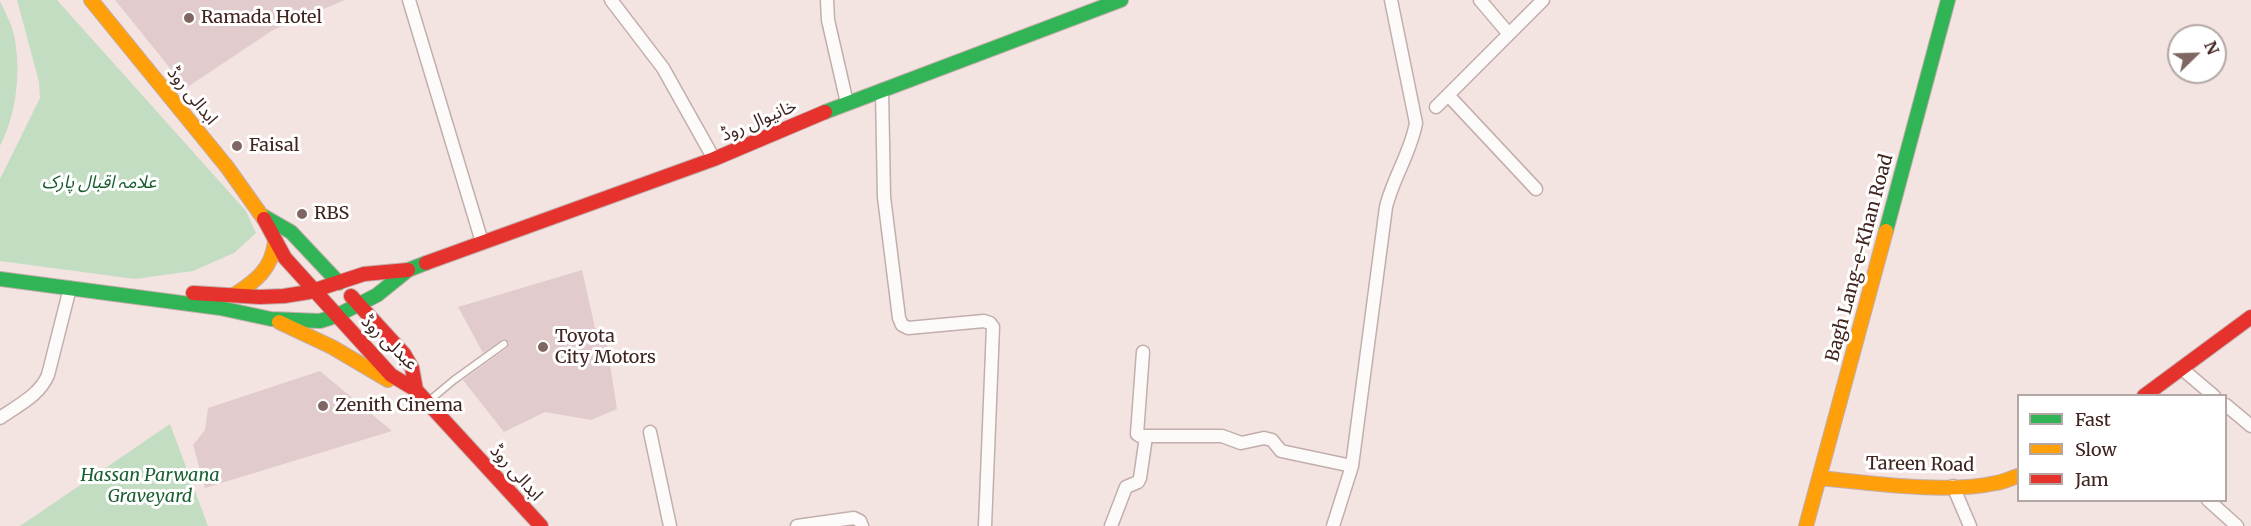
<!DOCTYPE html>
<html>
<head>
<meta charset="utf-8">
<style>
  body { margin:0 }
  #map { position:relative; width:2251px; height:526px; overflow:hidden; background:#f4e4e1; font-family:Merriweather,serif }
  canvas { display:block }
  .legend { position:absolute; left:2017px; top:394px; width:210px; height:108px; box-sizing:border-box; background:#fff; border:2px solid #b2a7a5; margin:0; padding:8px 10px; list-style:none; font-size:18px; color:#3f241f }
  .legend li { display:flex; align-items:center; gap:12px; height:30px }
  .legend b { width:30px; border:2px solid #b2a7a5 }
  .north { position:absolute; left:2167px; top:24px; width:60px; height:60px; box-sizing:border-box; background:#fff; border:2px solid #b2a7a5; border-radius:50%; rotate:67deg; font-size:16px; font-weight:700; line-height:24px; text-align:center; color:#3f241f }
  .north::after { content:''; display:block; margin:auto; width:21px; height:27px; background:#7e6763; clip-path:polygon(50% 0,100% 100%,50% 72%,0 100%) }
</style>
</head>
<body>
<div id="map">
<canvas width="2251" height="526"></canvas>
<ul class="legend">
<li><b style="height:8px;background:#30b455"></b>Fast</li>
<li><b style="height:8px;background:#ff9f0a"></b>Slow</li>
<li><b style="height:8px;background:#e5322d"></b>Jam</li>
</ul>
<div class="north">N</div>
</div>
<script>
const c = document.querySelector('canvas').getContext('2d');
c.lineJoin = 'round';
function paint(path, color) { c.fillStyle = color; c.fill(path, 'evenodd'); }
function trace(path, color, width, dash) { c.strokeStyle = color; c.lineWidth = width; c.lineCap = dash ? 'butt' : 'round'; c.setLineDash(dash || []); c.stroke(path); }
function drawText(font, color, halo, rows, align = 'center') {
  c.font = font + ' Merriweather,"Noto Sans Arabic",serif'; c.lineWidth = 6; c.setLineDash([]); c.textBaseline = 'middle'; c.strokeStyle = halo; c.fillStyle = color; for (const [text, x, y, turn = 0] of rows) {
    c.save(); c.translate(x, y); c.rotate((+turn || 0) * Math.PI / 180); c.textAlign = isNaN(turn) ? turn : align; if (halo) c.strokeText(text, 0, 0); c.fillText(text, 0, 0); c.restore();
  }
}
const green = new Path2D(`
  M17,0H57L246,211L256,233L234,253L193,271L135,279L0,261V179L40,98L39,82Z
  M0,1C4,10 10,21 13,31C22,67 17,114 0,146Z
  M170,424L208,526H20Z`);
const building = new Path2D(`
  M115,0H345L273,30L186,88Z
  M582,270L595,328L606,339L617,409L591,420L545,412L504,432L463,380L507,348L509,343L503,339L483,353L458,307Z
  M320,371L392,431L205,488L193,445L205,430L208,408Z`);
const lane = new Path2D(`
  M430,400L454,380L504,344`);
const street = new Path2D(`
  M409,0L482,242
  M611,0L663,68L714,159
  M827,0L828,20L847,103
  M1480,0L1508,33
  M882,90L884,197L899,318L902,325L908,328L984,321L990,323L993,327L985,526
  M1448,95L1536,189
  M1436,107L1543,0
  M1143,352L1137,434L1140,436H1222L1241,443L1264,438L1272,440L1281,451L1352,466
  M2181,368L2214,396
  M2226,405L2251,426
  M0,418C18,405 39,396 48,375L70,288
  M650,432L670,526
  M1953,486L1970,526
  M2208,500L2237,526
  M797,526L854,518L860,521L862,526
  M1111,526L1126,487L1138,482L1140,478L1146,437
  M1333,526L1352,466L1386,207C1393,178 1411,152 1416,123L1391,0`);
const fast = new Path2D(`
  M825,112L1121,0
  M263,216L291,232L339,283
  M1886,231L1948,0
  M0,279L220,308L271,319L320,321L336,316L377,295L408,270L426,263`);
const slow = new Path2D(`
  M91,0L227,167L264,219
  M234,295C256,281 272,269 275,241
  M279,322L332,347L388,380
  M1819,478C1871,483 1946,494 1996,483C2003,482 2011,478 2018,476
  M1806,526L1886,231`);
const jam = new Path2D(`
  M264,219L285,258L314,290
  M426,263L714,159L825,112
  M314,290L391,375L416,390L541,526
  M193,293L260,297L284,296L309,292L364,274L408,270
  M351,296L404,354L412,368L416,390
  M2144,396L2251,317`);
const markers = [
  [189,18,6,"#7e6763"],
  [237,146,6,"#7e6763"],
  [302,214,6,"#7e6763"],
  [543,347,6,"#7e6763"],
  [323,406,6,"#7e6763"]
];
const poiNames = [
  ["Ramada Hotel",201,18],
  ["Faisal",249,146],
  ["RBS",314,214],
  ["Toyota",555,337],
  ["City Motors",555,358],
  ["Zenith Cinema",335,406]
];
const streetNames = [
  ["ابدالی روڈ",192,96,51],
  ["خانیوال روڈ",759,121,-23],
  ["Bagh Lang-e-Khan Road",1860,258,-75],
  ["عبدلی روڈ",389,343,44],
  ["Tareen Road",1920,465,1],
  ["ابدالی روڈ",516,473,48]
];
const parkNames = [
  ["علامہ اقبال پارک",99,183],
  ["Hassan Parwana",150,476],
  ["Graveyard",150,497]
];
paint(green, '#c2ddc1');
paint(building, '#e1cbcc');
trace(lane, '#c2aeab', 9);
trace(street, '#c2aeab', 15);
trace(fast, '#c2aeab', 16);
trace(slow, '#c2aeab', 16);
trace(jam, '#c2aeab', 16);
trace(lane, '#fdfbfa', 6);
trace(street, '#fdfbfa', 12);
trace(fast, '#30b455', 14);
trace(slow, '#ff9f0a', 14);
trace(jam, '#e5322d', 14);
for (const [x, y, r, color] of markers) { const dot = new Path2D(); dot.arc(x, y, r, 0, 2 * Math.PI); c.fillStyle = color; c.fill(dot); trace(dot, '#fff', 2); }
drawText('18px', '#3f241f', '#fff', poiNames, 'left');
drawText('18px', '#3f241f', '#fff', streetNames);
drawText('italic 18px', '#195f31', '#fff', parkNames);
</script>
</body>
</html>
